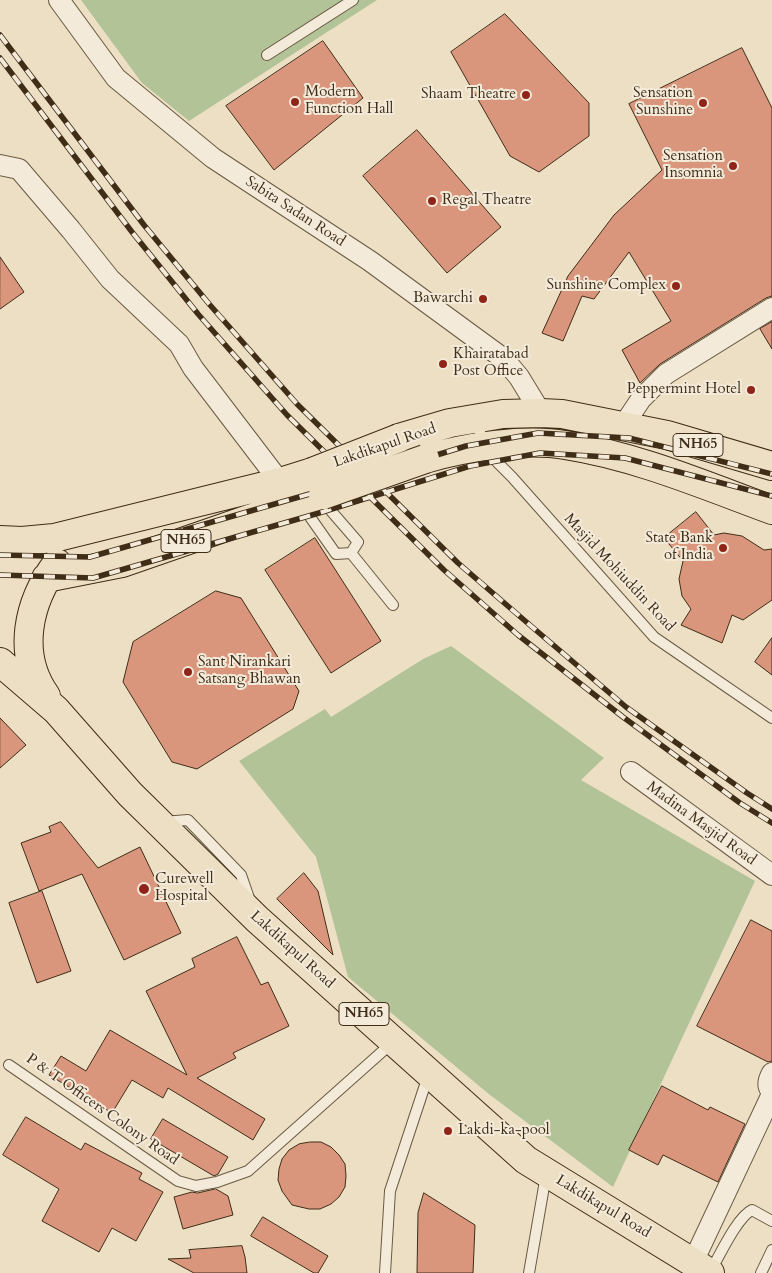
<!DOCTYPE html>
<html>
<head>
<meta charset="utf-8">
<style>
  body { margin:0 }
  canvas { display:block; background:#eddfc4 }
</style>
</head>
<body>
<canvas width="772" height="1273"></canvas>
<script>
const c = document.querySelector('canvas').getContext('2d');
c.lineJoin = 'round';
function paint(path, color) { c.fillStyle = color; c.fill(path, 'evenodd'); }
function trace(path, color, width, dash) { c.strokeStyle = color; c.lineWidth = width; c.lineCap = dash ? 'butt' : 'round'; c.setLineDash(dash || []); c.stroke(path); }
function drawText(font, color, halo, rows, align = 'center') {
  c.font = font + ' Cardo,serif'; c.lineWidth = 4; c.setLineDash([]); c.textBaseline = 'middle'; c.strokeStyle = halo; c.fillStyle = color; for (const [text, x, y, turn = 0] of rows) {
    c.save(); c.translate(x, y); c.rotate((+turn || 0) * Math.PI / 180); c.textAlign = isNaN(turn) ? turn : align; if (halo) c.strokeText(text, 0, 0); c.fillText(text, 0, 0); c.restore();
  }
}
const green = new Path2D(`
  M81,0H377L189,121L142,83Z
  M451,646L604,758L581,780L755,881L613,1187L490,1095L348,977L316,857L239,761L325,709L331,717L423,659Z`);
const building = new Path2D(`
  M505,14L589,103V136L539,172L510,156L451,52Z
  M323,41L363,98L274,170L226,106Z
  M742,48L772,108V296L766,298L660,364L640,383L622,350L671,321L629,252L594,299L582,296L563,341L542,333L568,276L614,215L662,170L629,104Z
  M417,130L501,227L447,273L363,176Z
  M0,257L24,292L0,309Z
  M772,322V349L760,329Z
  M696,512L714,535L724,533L742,536L764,550L772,549V600L743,620L732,615L722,643L681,625L691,609L682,596L679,579L683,561L664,538Z
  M315,538L381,641L331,673L265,570Z
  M216,591L241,598L299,691L293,709L197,769L172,762L123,682L133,642Z
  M772,638V675L755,662Z
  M0,718L26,745L0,768Z
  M61,822L98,868L140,847L181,933L124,960L82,874L39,891L21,843L51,832L49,827Z
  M304,873L318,891L333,955L277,899Z
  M42,891L71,971L37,983L9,903Z
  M751,920L772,931V1061L768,1062L697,1026Z
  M237,937L261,985L268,982L289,1026L233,1053L236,1058L197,1078L265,1119L253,1140L168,1088L163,1098L132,1080L112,1113L49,1075L61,1056L86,1071L110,1030L187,1075L146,991L195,967L192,959Z
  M662,1086L708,1110L710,1107L745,1124L718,1182L663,1155L658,1165L629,1150Z
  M26,1117L81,1150L85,1143L142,1173L139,1179L163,1192L136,1241L112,1228L99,1252L42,1221L59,1189L3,1155Z
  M163,1119L228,1157L218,1174L214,1176L151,1139Z
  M310,1142H321L331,1147L339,1155L345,1164L346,1176L345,1187L339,1197L331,1204L320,1209H309L292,1205L282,1191L278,1180L279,1169L282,1159L289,1150L299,1144Z
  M216,1189L228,1196L233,1215L183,1229L174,1197L192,1192L197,1193Z
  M424,1193L475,1225L473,1273H417L418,1213Z
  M263,1217L328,1256L318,1273H314L251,1236Z
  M242,1246L245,1257L247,1273H194L168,1259L191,1258L189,1250Z`);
const lane = new Path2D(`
  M267,55L353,0
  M478,418L482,447L512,477L654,637L772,718
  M319,497L358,542L351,553
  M301,504L336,554L351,553
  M351,553L393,605
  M163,822L188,820L241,875L250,901
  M9,1065L178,1181L196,1186L217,1182L248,1171L393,1042
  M710,1272C719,1257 737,1217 752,1210L772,1221
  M385,1273L390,1191L428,1076
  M529,1273L546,1175
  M761,1273L772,1250`);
const street = new Path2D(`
  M59,0L116,78L213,158L370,261L504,359L519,377L541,413
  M0,165L19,169L71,230L110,279L179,344L193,368L280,482
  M623,426L641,399L666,374L772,308
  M631,772L772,875
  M772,1073C768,1080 766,1086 772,1092
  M693,1262L772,1094`);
const highway = new Path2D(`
  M399,438L450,423L503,414L541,413L562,414L667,435L772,466
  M425,459C465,447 524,438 565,445C636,456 704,485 772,510
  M0,540L22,541L54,538L280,482L312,472
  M46,578L122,563L249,519L323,495
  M0,662L56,710L130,794L257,919L526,1160L710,1273
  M46,696C16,654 28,602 57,563`);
const rail = new Path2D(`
  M0,35L144,225L210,305L297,404L458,563L531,626L626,707L747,793L772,809
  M0,58L132,232L198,314L287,415L444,570L518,635L623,717L740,803L772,823
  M0,555L90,557L313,493L466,446L538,433L629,438L772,474
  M0,575L93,578L319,513L470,466L540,453L625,458L772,496`);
const highwayBridge = new Path2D(`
  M312,472L399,438
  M323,495L425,459`);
const markers = [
  [526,95,5,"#8f2418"],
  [295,102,5,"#8f2418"],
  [703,103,5,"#8f2418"],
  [733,166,5,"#8f2418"],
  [432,201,5,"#8f2418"],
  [676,286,5,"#8f2418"],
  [483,299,5,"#8f2418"],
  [443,364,5,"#8f2418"],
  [751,390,5,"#8f2418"],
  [723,548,5,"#8f2418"],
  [188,672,5,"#8f2418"],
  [144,889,6,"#8f2418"],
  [448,1131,5,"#8f2418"]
];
const shields = [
  [698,445,50],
  [186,541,50],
  [364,1014,50]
];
const shieldNames = [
  ["NH65",698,445],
  ["NH65",186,541],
  ["NH65",364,1014]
];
const poiNames = [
  ["Modern",305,93,"left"],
  ["Function Hall",305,110,"left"],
  ["Sensation",693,94],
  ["Sunshine",693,111],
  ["Shaam Theatre",516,95],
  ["Sensation",723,157],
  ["Insomnia",723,174],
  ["Regal Theatre",442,201,"left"],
  ["Sunshine Complex",666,286],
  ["Bawarchi",473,299],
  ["Khairatabad",453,355,"left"],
  ["Post Office",453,372,"left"],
  ["Peppermint Hotel",741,390],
  ["State Bank",713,539],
  ["of India",713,556],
  ["Sant Nirankari",198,663,"left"],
  ["Satsang Bhawan",198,680,"left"],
  ["Curewell",155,880,"left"],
  ["Hospital",155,897,"left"],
  ["Lakdi-ka-pool",458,1131,"left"]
];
const streetNames = [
  ["Sabita Sadan Road",295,212,33],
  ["Lakdikapul Road",385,446,-19],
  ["Masjid Mohiuddin Road",619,573,47],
  ["Madina Masjid Road",701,824,36],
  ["Lakdikapul Road",292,950,42],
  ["P & T Officers Colony Road",102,1110,35],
  ["Lakdikapul Road",603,1207,31]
];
paint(green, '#b3c398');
paint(building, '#da967d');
trace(building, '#3f2d17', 1);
trace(lane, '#6a5a42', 12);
trace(street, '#6a5a42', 22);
trace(highway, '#3f2d17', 30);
trace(lane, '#f3ead9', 10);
trace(street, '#f3ead9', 20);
trace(highway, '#eddfc4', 28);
trace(rail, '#3f2d17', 5.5);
trace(rail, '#f3ead9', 4, [11]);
trace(highwayBridge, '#3f2d17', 30, []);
trace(highwayBridge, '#eddfc4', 28);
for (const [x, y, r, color] of markers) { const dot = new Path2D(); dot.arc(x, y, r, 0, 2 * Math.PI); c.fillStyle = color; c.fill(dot); trace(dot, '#f3ead9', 2); }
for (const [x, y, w] of shields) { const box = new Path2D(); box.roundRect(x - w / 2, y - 11.5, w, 23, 4); c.fillStyle = '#f3ead9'; c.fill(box); trace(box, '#3f2d17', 1); }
drawText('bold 14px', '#3f2d17', null, shieldNames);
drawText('15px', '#3f2d17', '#f3ead9', poiNames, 'right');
drawText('15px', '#3f2d17', '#f3ead9', streetNames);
</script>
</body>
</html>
